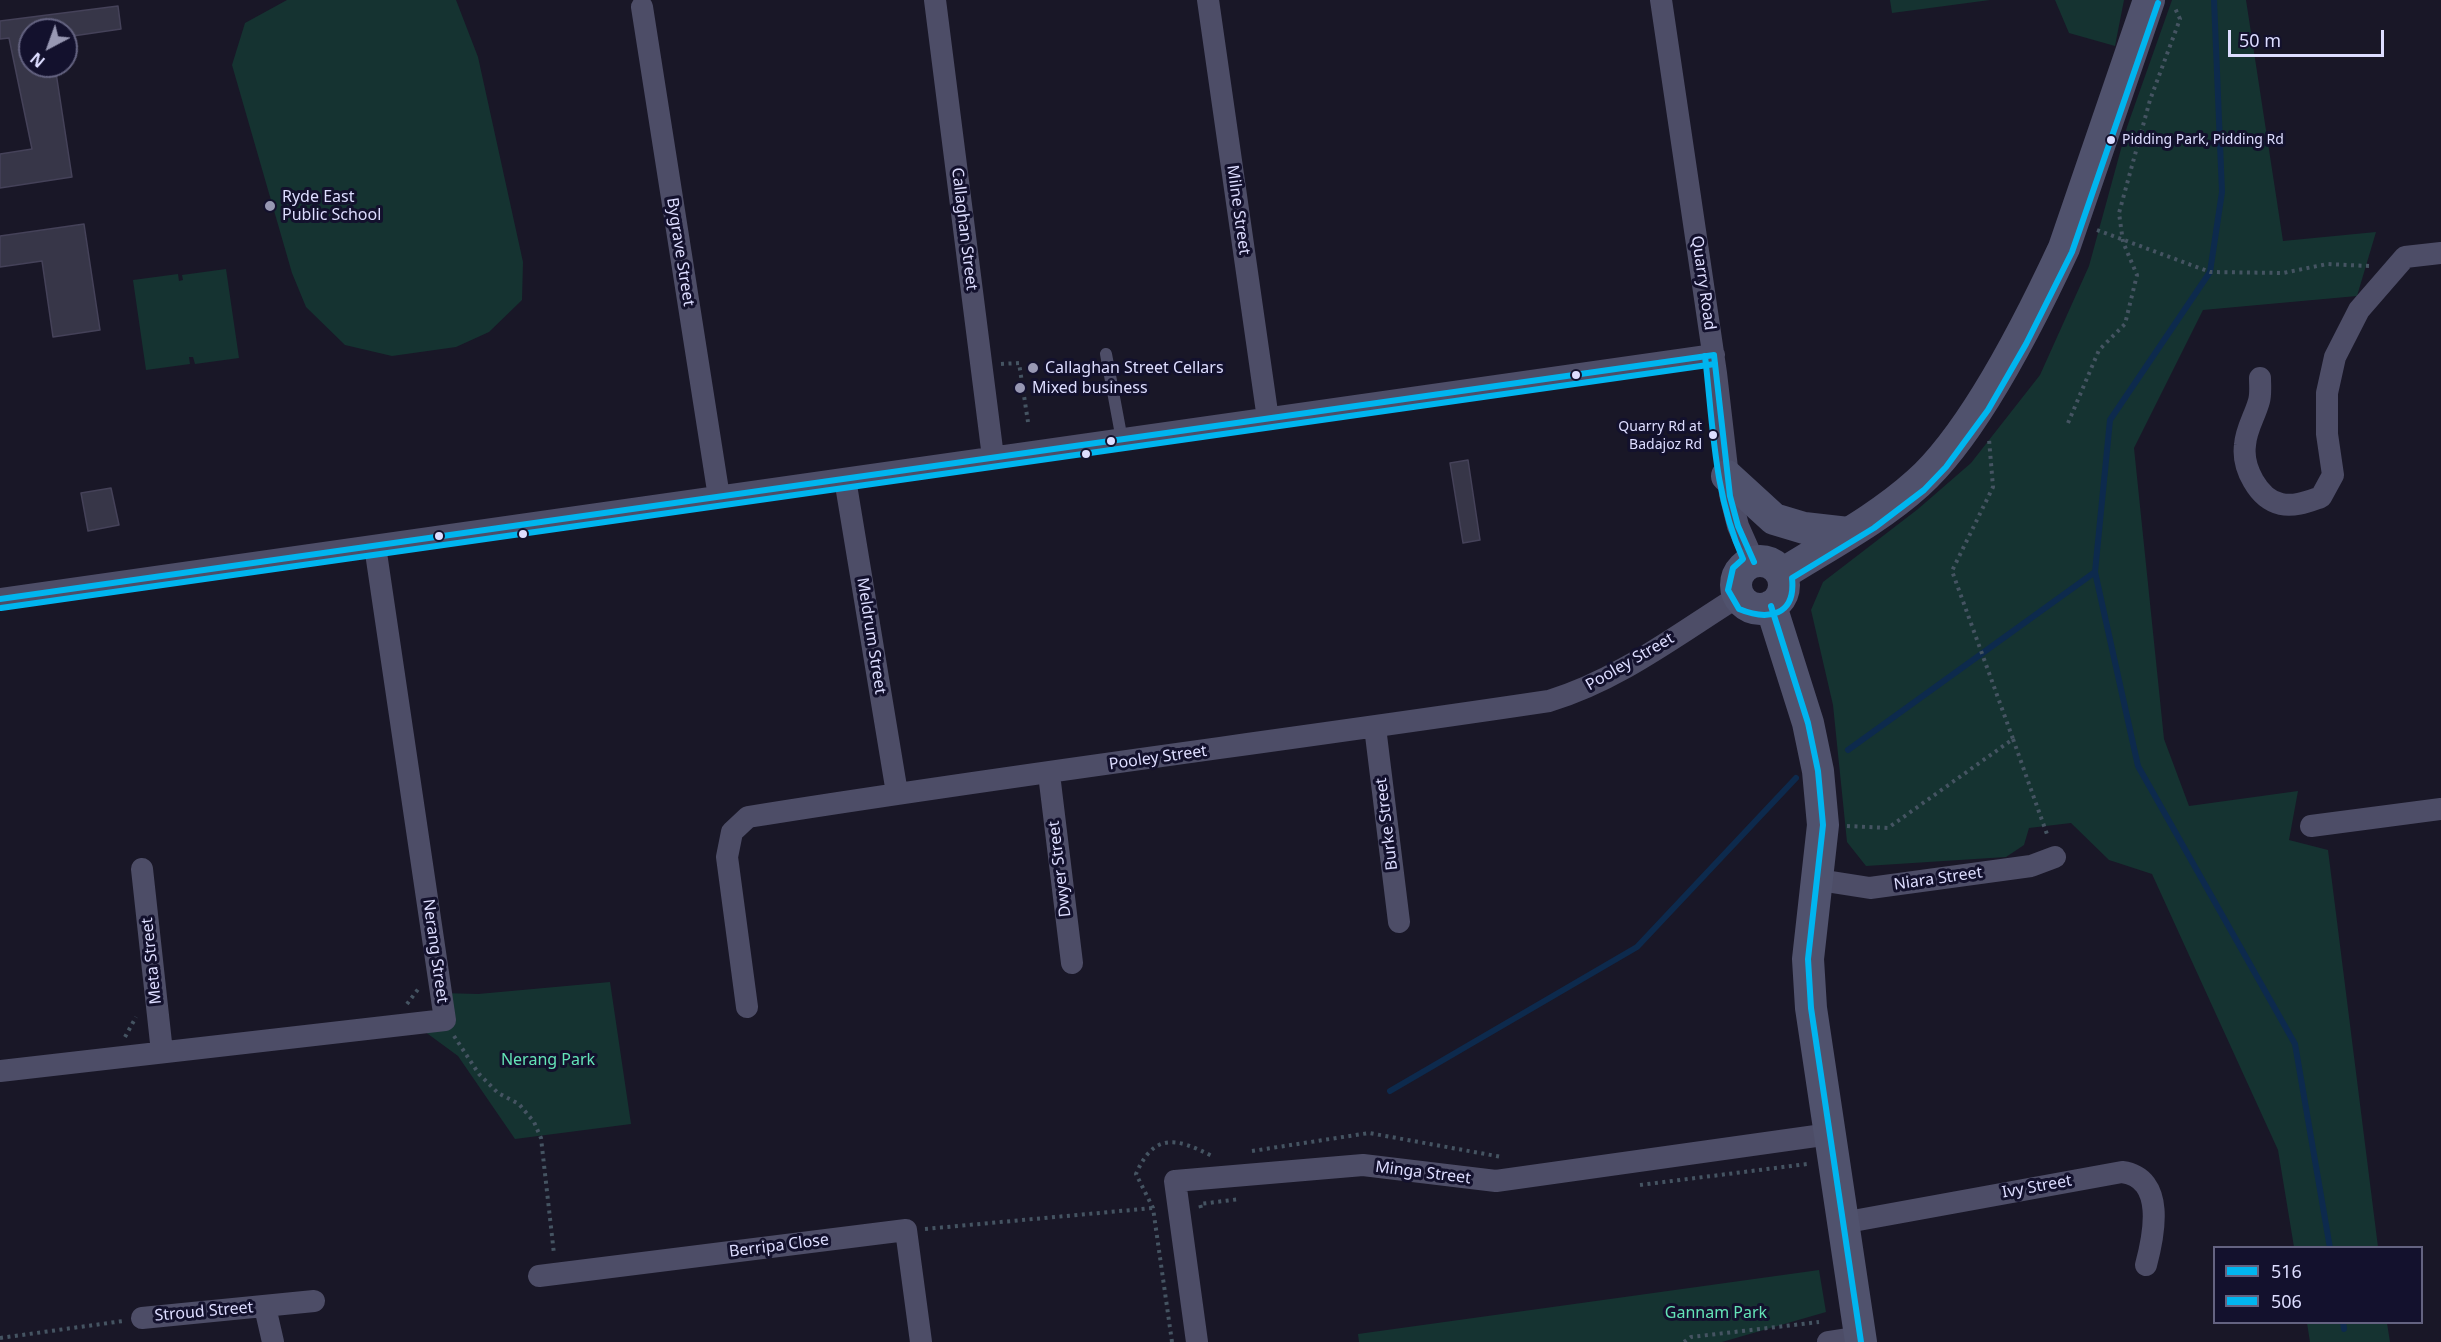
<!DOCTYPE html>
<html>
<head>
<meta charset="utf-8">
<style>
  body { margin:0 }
  #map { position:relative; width:2441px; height:1342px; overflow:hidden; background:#191727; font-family:"Noto Sans",sans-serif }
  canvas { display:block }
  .legend { position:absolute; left:2213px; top:1246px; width:210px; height:78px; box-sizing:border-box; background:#13112d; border:2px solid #646381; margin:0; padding:8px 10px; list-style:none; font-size:18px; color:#ddf }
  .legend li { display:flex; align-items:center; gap:12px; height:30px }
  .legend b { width:30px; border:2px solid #646381 }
  .north { position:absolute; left:18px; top:18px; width:60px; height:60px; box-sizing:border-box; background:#13112d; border:2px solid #646381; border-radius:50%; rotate:221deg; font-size:16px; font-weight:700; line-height:24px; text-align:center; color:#ddf }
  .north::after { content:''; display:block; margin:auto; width:21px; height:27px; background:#9898b3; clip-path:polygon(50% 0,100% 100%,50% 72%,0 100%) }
  .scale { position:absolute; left:2228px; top:30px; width:156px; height:27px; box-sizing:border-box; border:3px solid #ddf; border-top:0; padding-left:8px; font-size:18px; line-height:21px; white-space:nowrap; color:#ddf; -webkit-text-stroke:4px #13112d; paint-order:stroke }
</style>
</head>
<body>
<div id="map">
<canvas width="2441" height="1342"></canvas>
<ul class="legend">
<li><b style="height:8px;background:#00b5ef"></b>516</li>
<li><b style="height:8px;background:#00b5ef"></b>506</li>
</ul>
<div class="north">N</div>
<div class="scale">50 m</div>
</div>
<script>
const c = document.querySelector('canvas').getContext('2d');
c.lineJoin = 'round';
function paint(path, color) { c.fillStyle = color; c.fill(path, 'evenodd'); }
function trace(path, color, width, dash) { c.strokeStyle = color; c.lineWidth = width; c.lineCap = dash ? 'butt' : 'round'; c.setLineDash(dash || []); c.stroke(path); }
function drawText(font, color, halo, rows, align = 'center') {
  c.font = font + ' "Noto Sans",sans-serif'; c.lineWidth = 6; c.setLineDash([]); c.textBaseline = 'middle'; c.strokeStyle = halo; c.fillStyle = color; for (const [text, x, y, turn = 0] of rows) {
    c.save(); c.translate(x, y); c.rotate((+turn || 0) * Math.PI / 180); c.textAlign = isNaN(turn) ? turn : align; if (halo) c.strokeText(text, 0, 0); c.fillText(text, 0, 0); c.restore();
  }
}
const green = new Path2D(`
  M287,0H456L478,57L523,262L522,300L489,332L456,347L392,356L345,345L306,307L292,273L232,65L245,23Z
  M1890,0H1990L1892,13Z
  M2055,0H2124L2115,46L2069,33Z
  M2172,0H2246L2283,241L2376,232L2357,296L2203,310L2134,448L2164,739L2189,806L2298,791L2289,840L2328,850L2378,1247H2294L2278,1150L2152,874L2109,860L2071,823L2029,828L2024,845L2006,857L1866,866L1847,842L1833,705L1811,610L1823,582L1918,509L1971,463L2040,375L2089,266L2127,127Z
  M226,269L239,358L195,364L193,357H189L190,364L146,370L133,280L178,274L179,281L183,280L182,275Z
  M610,982L631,1124L515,1139L458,1056L413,1023L445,1020L441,993L478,994Z
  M1819,1270L1826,1312L1722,1342H1359L1358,1334Z
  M2307,1323H2387L2390,1342H2310Z`);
const stream = new Path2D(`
  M2214,0L2222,192L2210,272L2110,420L2095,572L2138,766L2295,1044L2330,1248
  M1848,750L2095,572
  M1390,1091L1637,947L1796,778
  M2343,1322L2344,1329`);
const building = new Path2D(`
  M118,6L121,29L66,37V30H30V66H55L72,177L0,188V154L32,149L9,38L0,39V21Z
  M84,224L100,330L53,337L42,261L0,267V236Z
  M1468,460L1480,540L1463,543L1450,463Z
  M111,488L119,525L88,531L81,493Z`);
const path = new Path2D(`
  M2097,230L2210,272L2283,273L2327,264L2369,266
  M1001,364L1019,363L1028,422
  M2068,423L2099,350L2125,324L2137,275L2123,242L2119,213L2150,100L2180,19L2174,6
  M2013,739L2048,837
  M1847,826L1888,828L2013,739L1952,571L1993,487L1989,439
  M407,1004L419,988
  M454,1036L479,1074L498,1093L519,1104L534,1122L541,1138L554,1254
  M125,1037L136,1017
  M1252,1151L1369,1133L1502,1157
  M1640,1185L1807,1164
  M1201,1208L1200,1204L1240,1199
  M925,1229L1153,1208
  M0,1338L123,1321
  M1172,1342L1153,1208L1136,1174C1154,1132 1177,1138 1212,1156
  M1684,1342L1691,1337L1819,1322`);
const lane = new Path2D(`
  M1106,354L1122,440`);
const street = new Path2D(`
  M935,0L993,457
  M1208,0L1268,419
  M1661,0L1716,373L1730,494L1738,526L1754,562
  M642,7L719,497
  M2260,378C2260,385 2261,394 2259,401C2255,416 2246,429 2245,445C2242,467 2258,499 2281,504C2295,507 2309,501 2321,497L2333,475L2327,434V393L2335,357L2359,310L2405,257L2441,253
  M845,479L897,793
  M0,599L1714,355
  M1375,727L1399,922
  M1049,774L1072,963
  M2311,826L2441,809
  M142,869L162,1052
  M1819,880L1870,888L2031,866L2055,857
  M747,1007L727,857L732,832L748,817C1014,774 1282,741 1549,701C1619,680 1678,634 1739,596
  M0,1071L445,1020L375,546
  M1842,1223L2122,1172C2166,1178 2154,1235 2146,1265
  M539,1276L906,1230L921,1342
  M265,1307L273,1342
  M142,1318L314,1301
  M1197,1342L1175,1181L1363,1165L1496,1181L1830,1134
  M1828,1342L1860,1337`);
const secondary = new Path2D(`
  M1727,476L1774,519L1804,528L1848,533
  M1736 585a24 24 0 1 1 48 0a24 24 0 1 1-48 0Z
  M1782,574C1828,545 1877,520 1918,483C1975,432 2031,319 2064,248L2149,0
  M1771,606L1808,723L1818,771L1823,825L1808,959L1811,1008L1861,1342`);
const bus1 = new Path2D(`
  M1714,355L1730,496L1738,526L1754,562
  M0,599L1714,355
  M1771,606L1808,723L1818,771L1823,825L1808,959L1811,1008L1861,1342`);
const bus2 = new Path2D(`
  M1705,356C1713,425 1714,495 1743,559L1733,568L1728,590L1739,609C1768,621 1796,616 1792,578L1874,528L1924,490L1946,467L1988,410L2026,344L2072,252L2158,3
  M1,608L1715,364`);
const markers = [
  [2111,140,5,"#ddf"],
  [270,206,6,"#9898b3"],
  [1033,368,6,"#9898b3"],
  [1576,375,5,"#ddf"],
  [1020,388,6,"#9898b3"],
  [1713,435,5,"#ddf"],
  [1111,441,5,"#ddf"],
  [1086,454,5,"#ddf"],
  [523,534,5,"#ddf"],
  [439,536,5,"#ddf"]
];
const busNames = [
  ["Pidding Park, Pidding Rd",2122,140],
  ["Quarry Rd at",1702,427,"right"],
  ["Badajoz Rd",1702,445,"right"]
];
const poiNames = [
  ["Ryde East",282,197],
  ["Public School",282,215],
  ["Callaghan Street Cellars",1045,368],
  ["Mixed business",1032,388]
];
const streetNames = [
  ["Milne Street",1238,210,82],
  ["Callaghan Street",964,229,83],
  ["Bygrave Street",680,252,81],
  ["Quarry Road",1703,283,82],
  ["Meldrum Street",871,636,81],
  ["Pooley Street",1630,662,-30],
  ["Pooley Street",1158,758,-8],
  ["Burke Street",1387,824,-97],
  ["Dwyer Street",1060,869,-97],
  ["Niara Street",1938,879,-8],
  ["Nerang Street",435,951,82],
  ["Meta Street",152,961,-96],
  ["Minga Street",1423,1173,7],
  ["Ivy Street",2037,1187,-10],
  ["Berripa Close",779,1246,-7],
  ["Stroud Street",204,1312,-5]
];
const parkNames = [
  ["Nerang Park",548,1060],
  ["Gannam Park",1716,1313]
];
paint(green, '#153331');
trace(stream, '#0d2a4d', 6);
paint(building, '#373648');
trace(building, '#454259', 1.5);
trace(path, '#455462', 4, [3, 4.5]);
trace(lane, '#4d4d67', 12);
trace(street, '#4d4d67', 22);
trace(secondary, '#50526d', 32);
trace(bus1, '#00b5ef', 6);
trace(bus2, '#00b5ef', 6);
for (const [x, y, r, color] of markers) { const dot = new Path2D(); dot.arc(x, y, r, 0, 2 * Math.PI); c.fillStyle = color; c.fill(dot); trace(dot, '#13112d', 2); }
drawText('14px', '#ddf', '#13112d', busNames, 'left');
drawText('16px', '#ddf', '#13112d', poiNames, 'left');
drawText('16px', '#ddf', '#13112d', streetNames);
drawText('16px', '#64e4b7', '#13112d', parkNames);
</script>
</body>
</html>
